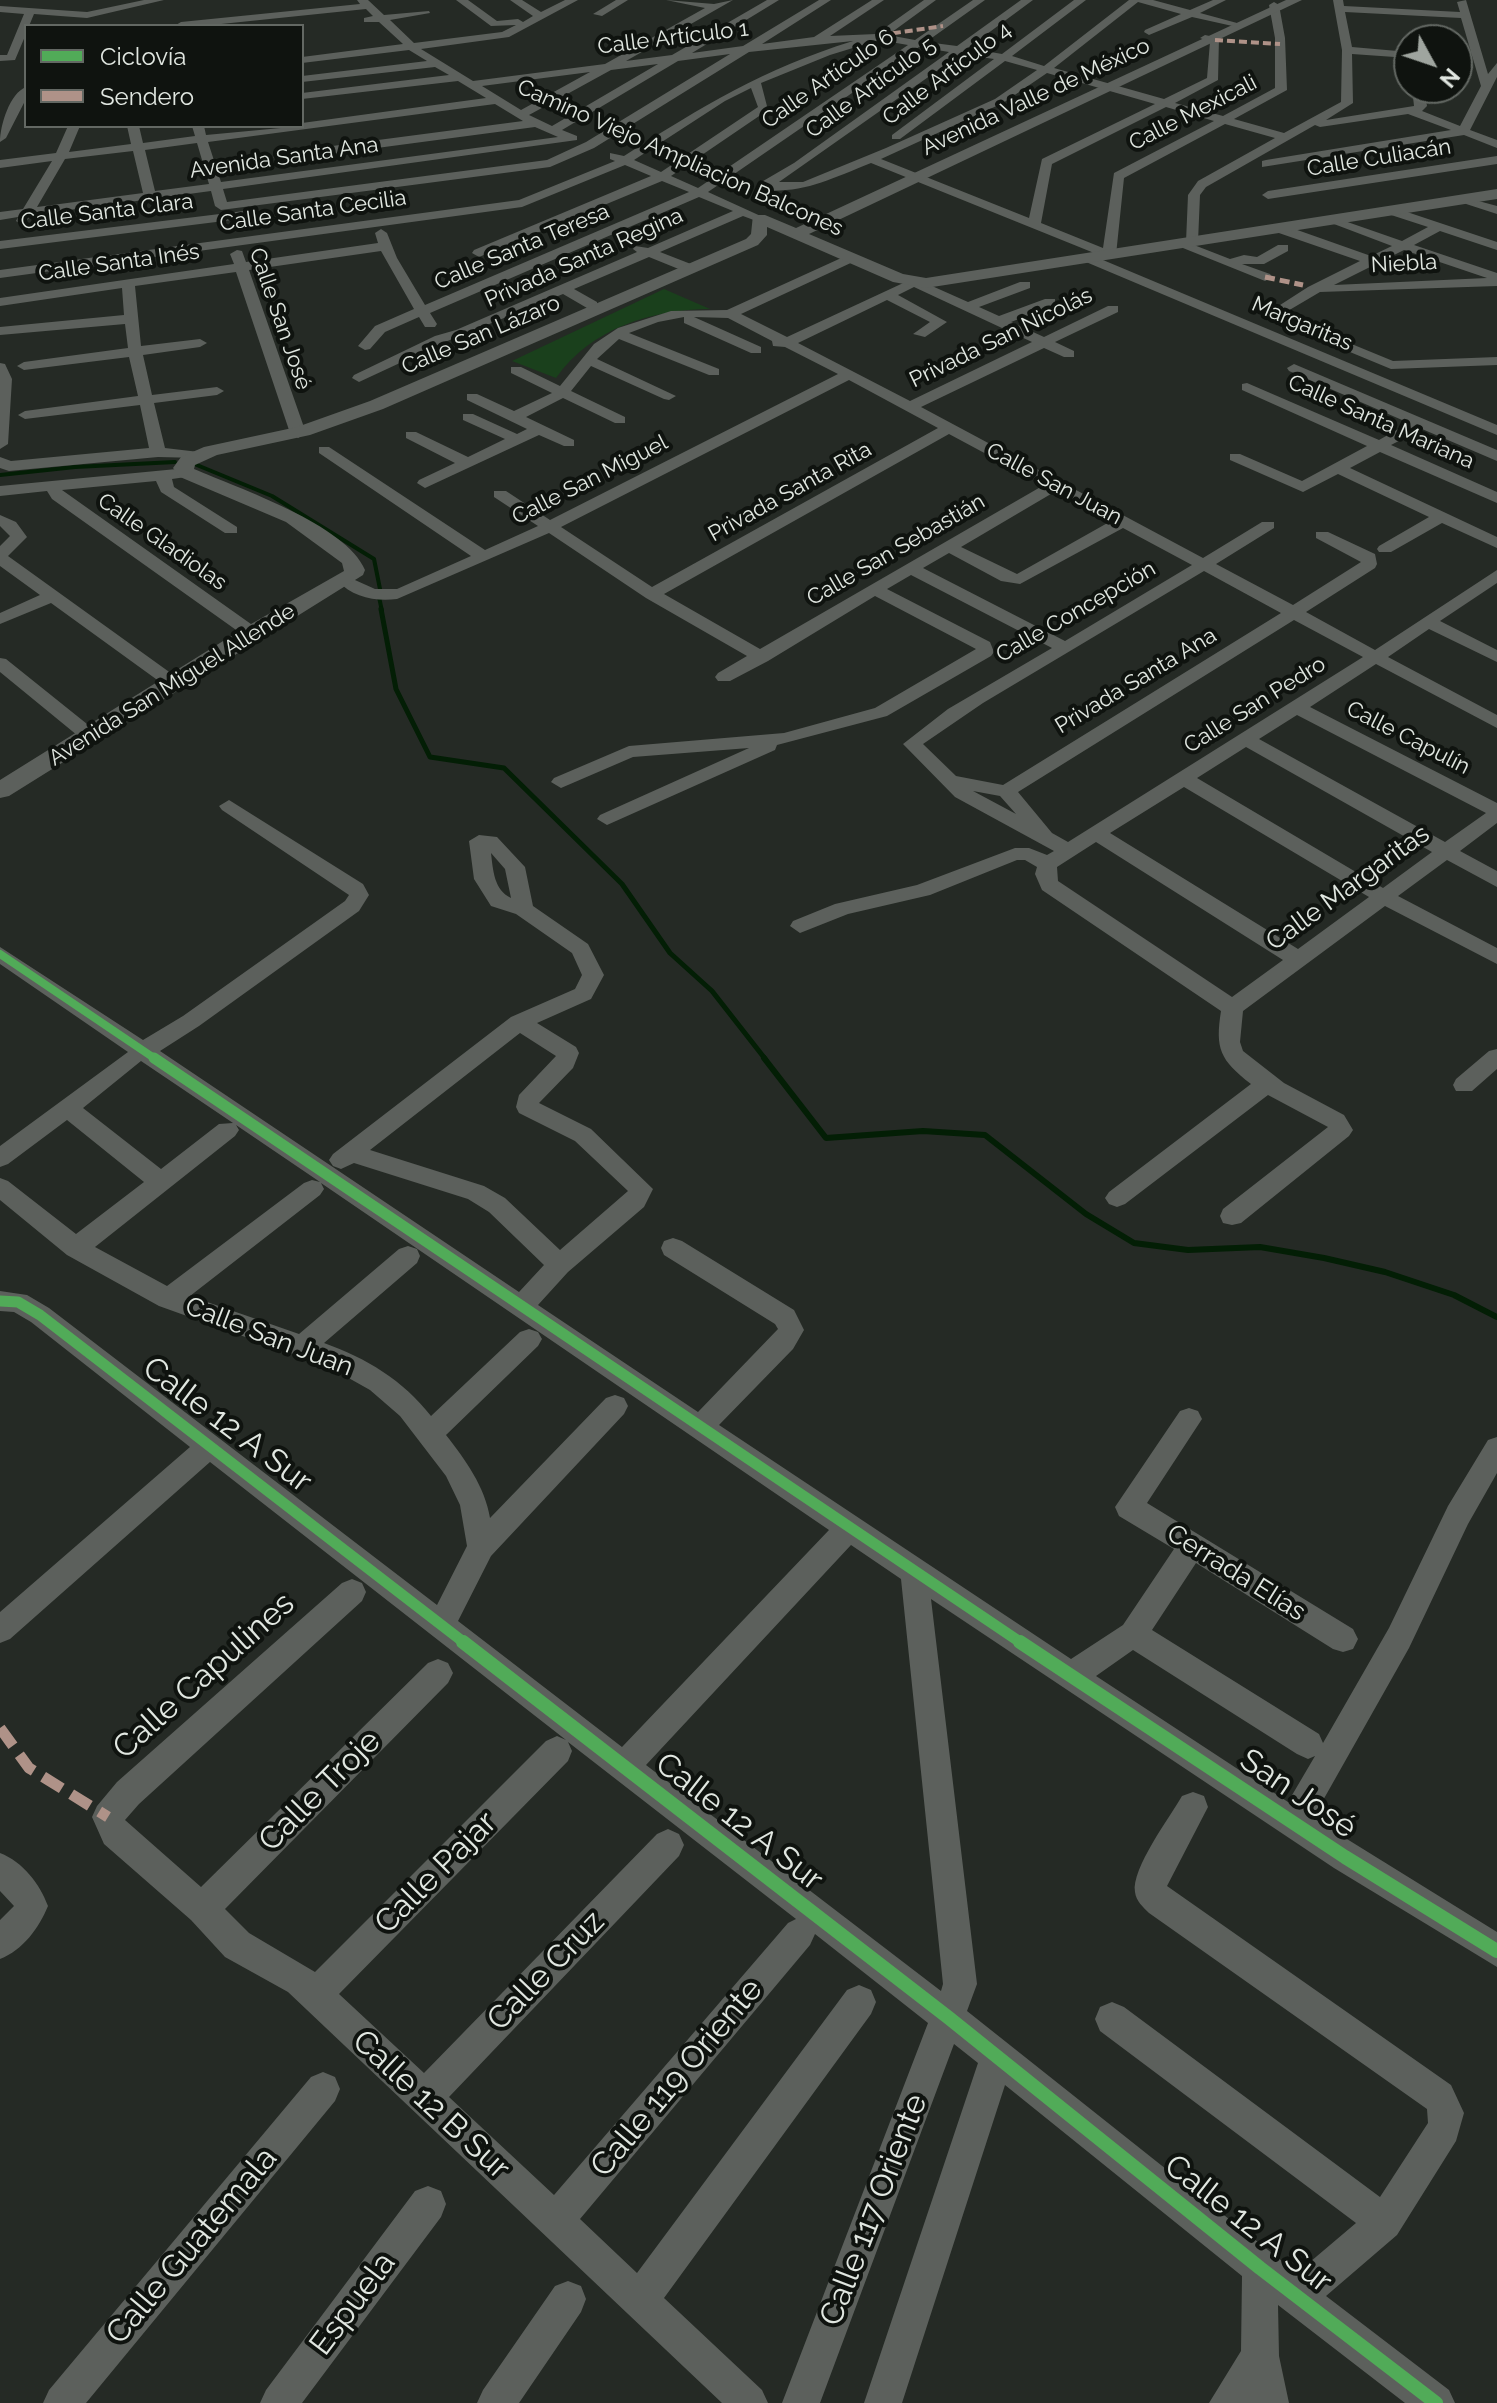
<!DOCTYPE html>
<html>
<head>
<meta charset="utf-8">
<style>
  body { margin:0 }
  #map { position:relative; width:1497px; height:2403px; overflow:hidden; background:#252a25; font-family:Raleway,sans-serif }
  canvas { display:block }
  .legend { position:absolute; left:24px; top:24px; width:280px; height:104px; box-sizing:border-box; background:#0f130f; border:2px solid #636863; margin:0; padding:10px 14px; list-style:none; font-size:24px; color:#e1e7e1 }
  .legend li { display:flex; align-items:center; gap:16px; height:40px }
  .legend b { width:40px; border:2px solid #636863 }
  .north { position:absolute; left:1393px; top:24px; width:80px; height:80px; box-sizing:border-box; background:#0f130f; border:2px solid #636863; border-radius:50%; rotate:130deg; font-size:22px; font-weight:700; line-height:32px; text-align:center; color:#e1e7e1 }
  .north::after { content:''; display:block; margin:auto; width:28px; height:36px; background:#9fa59f; clip-path:polygon(50% 0,100% 100%,50% 72%,0 100%) }
</style>
</head>
<body>
<div id="map">
<canvas width="1497" height="2403"></canvas>
<ul class="legend">
<li><b style="height:10px;background:#51ab58"></b>Ciclovía</li>
<li><b style="height:10px;background:#af9288"></b>Sendero</li>
</ul>
<div class="north">N</div>
</div>
<script>
const c = document.querySelector('canvas').getContext('2d');
c.lineJoin = 'round';
function paint(path, color) { c.fillStyle = color; c.fill(path, 'evenodd'); }
function trace(path, color, width, dash) { c.strokeStyle = color; c.lineWidth = width; c.lineCap = dash ? 'butt' : 'round'; c.setLineDash(dash || []); c.stroke(path); }
function drawText(font, color, halo, rows, align = 'center') {
  c.font = font + ' Raleway,sans-serif'; c.lineWidth = 8; c.setLineDash([]); c.textBaseline = 'middle'; c.strokeStyle = halo; c.fillStyle = color; for (const [text, x, y, turn = 0] of rows) {
    c.save(); c.translate(x, y); c.rotate((+turn || 0) * Math.PI / 180); c.textAlign = isNaN(turn) ? turn : align; if (halo) c.strokeText(text, 0, 0); c.fillText(text, 0, 0); c.restore();
  }
}
const green = new Path2D(`
  M664,289L710,309C652,309 590,329 556,378L512,361Z`);
const streamFar2 = new Path2D(`
  M192,463L272,496L374,559L380,589
  M0,475L75,467L175,462
  M379,597L382,611`);
const streamFar1 = new Path2D(`
  M381,609L396,689L430,757L504,768L622,884L670,953L712,991L766,1060`);
const stream = new Path2D(`
  M764,1058L826,1138L923,1131L985,1135L1086,1214L1134,1243L1188,1250L1260,1247L1324,1258L1385,1272L1454,1295L1497,1317`);
const minor = new Path2D(`
  M144,0H164L87,18L34,14L29,26H26V34L15,60L0,61V55H7L24,14L0,12V6L87,12Z
  M357,0H368L384,15L429,11L430,13L390,20L414,43L502,32L516,25L491,26L456,0H468L497,21L518,19L523,22L533,16L510,0H522L541,12L565,0H578L509,37L421,49L473,81L605,64L705,8L666,0L714,4L733,0L626,61L672,55L767,0H779L692,53L743,46L819,0H831L762,44L814,37L872,0H884L830,36L876,34L924,0H936L888,35L915,40L973,0H985L926,42L957,46L1021,0H1033L968,48L1002,54L1074,0H1086L1012,56L1044,66L1129,0H1153L1190,10L1213,0H1226L1200,13L1237,23V27L1192,17L1149,35L1144,32L1145,30L1181,14L1138,2L1054,68L1164,99L1207,78L1210,42L1200,38L1205,35L1219,38L1218,80L1175,103L1223,116L1275,88V38L1269,5L1274,2L1279,5L1285,38L1287,90L1234,119L1284,133L1341,102L1342,50L1333,0H1343L1344,6L1460,12L1457,2L1466,0L1488,74L1497,63V77L1470,130L1497,140V148L1464,135L1262,167V161L1266,160L1451,130L1408,114L1320,127L1315,125L1206,187L1200,195L1198,242L1194,245L1230,259L1244,255L1257,257L1278,245H1288V251L1264,264H1242L1270,274L1272,277L1265,281L1173,244L1179,240L1186,242L1188,195L1198,181L1275,138L1225,124L1124,178L1116,255L1109,259L871,163C828,180 803,194 758,190V184L794,163L949,52L919,47L708,192L765,218L759,222L743,216L660,252L696,266V272H686L649,257L574,289L597,302V308H587L563,294L445,342L359,382L352,378L354,375L435,336L456,330L637,252L633,249L635,246L648,248L733,211L699,197L430,313L437,324L435,327H425L419,317L385,332L370,349L365,350L358,346L375,326L414,309L381,251L249,270L306,433L298,438L290,433L236,272L135,286L141,346L200,339L207,343L200,347L143,355L152,395L217,387L224,391L217,395L154,403L165,448L199,452V458L158,457L9,471L0,468V457L11,461L149,448L140,405L25,419L18,415L25,411L138,396L129,357L24,370L17,366L24,362L128,348L125,324L0,335V327L124,315L122,288L0,306V298L234,264L230,254L237,250L242,251L246,262L378,243L375,233L381,229L387,233L397,258L425,305L689,192L662,181L479,257L472,253L474,250L651,176L625,165L522,207L0,278V270L519,200L615,161L610,159V153L624,156C703,106 763,69 853,41L749,52L594,148L550,167L221,210L215,206L211,191L32,215L22,225L16,221L18,217L0,220V212L23,209L52,161L0,168V160L56,153L68,126H80L69,152L131,144L127,126H139L143,143L195,136L192,126H204L206,135L302,126V123L486,98L458,81L302,99V93L449,75L435,67L302,82V76L427,61L409,50L302,63V57L403,44L379,22H364V18L373,16L366,9L202,26L176,25L181,22L360,4ZM1345,12L1461,18L1481,86L1460,126L1422,111L1427,106L1424,88H1412L1414,106L1326,120L1353,103L1352,54L1409,58V52L1352,47ZM879,40L908,45L698,188L671,176L768,110L761,83L830,55ZM730,54L586,142L547,160L227,202L223,189L577,140V136L562,130L678,61ZM961,54L994,59L892,135V139H900L1005,61L1037,70L995,99L886,148L803,182H779ZM658,64L552,126L529,115L611,70ZM590,72L521,110L482,86ZM1047,73L1155,104L1042,159L1029,218L881,159L1003,103ZM751,88L758,107L661,172L634,160L725,101ZM495,104L523,121L279,153L273,157L279,161L535,127L558,137L221,182L208,142ZM1166,107L1214,121L1114,173L1103,248L1041,223L1052,164ZM197,143L209,184L155,191L145,150ZM133,151L143,193L37,207L65,159Z
  M616,0H628L602,16L593,14Z
  M26,87V99L6,138L0,142C0,125 10,93 26,87Z
  M1497,156V164L1268,199L1262,195L1268,191Z
  M1460,196L1497,206V214L1460,202Z
  M1392,207L1497,242V250L1440,231L1414,245L1497,273V286L1320,292L1281,315L1393,361L1497,357V365L1391,369L1263,316L1308,287L1360,261L1276,232V226H1286L1371,256L1392,246L1326,221L1336,218L1402,241L1428,227L1388,214L1386,211ZM1404,250L1487,278L1334,285Z
  M244,211L250,215L248,218L0,249V241Z
  M850,254L855,255V261L741,314L787,337L914,278L968,302L1020,282H1030V288L979,307L999,316L1045,299H1055V305L1011,322L1044,337L1108,306H1118V312L1055,342L1074,351V357H1064L1044,348L921,407L1203,558L1262,522H1274V528L1216,564L1293,605L1361,562L1316,538V532H1328L1375,554L1377,564L1375,568L1306,612L1375,650L1497,570V583L1440,621L1497,650V662L1429,629L1388,657L1497,715V728L1376,664L1310,707L1497,803V823L1460,851L1497,871V887L1447,860L1398,896L1497,948V964L1385,906L1243,1011L1240,1042L1243,1051L1284,1083L1344,1115L1353,1130L1349,1136L1241,1223L1232,1225L1223,1223L1220,1216L1223,1209L1328,1127L1268,1095L1125,1204L1117,1207L1109,1204L1105,1198L1109,1192L1251,1084C1220,1060 1215,1049 1221,1011L1042,890L1035,874L1037,867L1025,860H1017L930,895L848,914L800,933L790,926L793,921L835,904L917,885L1015,848H1029L1047,855L1054,851L955,797L903,744L948,709L1052,648L911,575L887,589L990,642L994,652L991,656L887,716L777,745L775,750L607,825L597,819L600,815L749,748L633,757L561,788L551,782L554,778L629,746L784,733L875,708L976,649L875,596L768,661L730,681H718L715,677L718,673L747,656L646,598L549,533L397,599C376,602 352,597 338,581L346,576L375,589H397L471,556L319,453V447H329L485,550L538,526L494,497V491H506L550,520L838,374L785,347L773,346L772,341L728,318L694,317L761,347V353H751L684,323V317L658,322L629,333L719,369V375H709L619,339L597,359L676,396L669,400L664,399L591,366L571,391L625,417V423H615L563,398L526,417L574,440V446H564L539,435L425,488L417,483L419,480L455,463L406,438V432H416L468,457L505,439L463,420V414H473L517,434L527,429L467,400V394H477L514,411L552,393L511,373V367H521L560,386L594,344L618,328L671,311L727,310ZM914,287L1032,342L910,401L798,343L887,300L930,322L913,334L925,337L947,322L898,295ZM849,380L938,428L652,587L561,527ZM949,434L1044,485L760,649L664,594ZM1056,491L1111,521L1017,574L961,547ZM1123,528L1192,565L1065,641L923,568L949,553L1001,581L1020,584ZM1204,571L1281,613L1003,785L956,776L923,744L983,703ZM1294,620L1363,657L1068,842L1052,833L1018,792ZM1297,715L1486,813L1445,842L1259,739ZM1246,747L1432,852L1383,888L1197,778ZM1184,787L1369,897L1298,949L1110,833ZM973,791L1000,796L1016,814ZM1096,842L1283,960L1232,997L1058,881L1057,867Z
  M1091,255L1497,425V435L1086,262L1084,259Z
  M0,363L5,364L12,379L8,444L0,449Z
  M1294,364L1497,450V461L1422,429L1391,445L1497,492V503L1380,452L1350,468L1497,537V548L1442,523L1391,552H1379L1377,549L1379,546L1429,517L1338,474L1303,492L1230,460V454H1240L1302,481L1367,446L1242,390V384L1247,383L1379,440L1409,423L1289,371L1287,368Z
  M187,468L193,470V476L172,479L174,487L237,527V533H225L161,492L156,481L62,490L258,629L261,633L258,637H246L52,499L47,491L0,496V486Z
  M0,515L16,522L27,537L8,556L179,679L182,683L179,687H167L51,603L0,624V613L40,595L0,566V546L10,536L0,526Z
  M0,658L6,659L97,732L99,736L97,740H83L0,672Z
  M229,800L363,884L369,895L359,911L199,1026L160,1051L519,1292L544,1265L489,1212L468,1199L354,1163L341,1169L333,1166L329,1160L333,1154L511,1017L575,989L582,975L572,953L516,914L491,906L474,879L469,841L479,835L497,837L525,867L533,906L588,944L604,975L591,999L537,1023L576,1047L579,1053L573,1068L539,1103L591,1129L653,1189L644,1207L568,1272L538,1305L698,1412L778,1329L775,1324L664,1255L661,1248L664,1241L673,1238L682,1241L794,1310L804,1330L793,1349L719,1425L1071,1659L1123,1625L1174,1549L1119,1516L1115,1507L1180,1411L1189,1408L1198,1411L1202,1419L1147,1503L1353,1629L1358,1639L1353,1649L1343,1652L1333,1649L1196,1563L1152,1630L1319,1734L1323,1743L1389,1628L1448,1506L1488,1440L1497,1437V1473L1468,1524L1409,1648L1313,1818L1497,1932V1967L1334,1868L931,1599L977,1984L967,2011L1297,2273L1356,2223L1100,2031L1095,2019L1100,2007L1112,2002L1124,2007L1380,2197L1428,2123L1427,2109L1149,1913C1143,1907 1136,1901 1135,1892C1131,1869 1170,1817 1182,1796L1193,1792L1204,1796L1208,1807L1167,1886L1451,2085L1464,2113L1456,2141L1397,2235L1326,2296L1449,2390L1455,2403H1405L1278,2305L1279,2356L1289,2403H1209L1241,2351L1242,2276L1005,2085L902,2403H864L978,2063L954,2044L820,2403H782L928,2023L815,1934L810,1945L580,2219L637,2273L847,1990L859,1985L871,1990L876,2002L871,2014L664,2298L762,2390L768,2403H722L288,1992L225,1957L191,1920L104,1844L92,1817L97,1806L117,1782L342,1583L352,1579L362,1583L366,1592L362,1601L139,1804L125,1820L201,1887L428,1663L438,1659L448,1663L453,1673L448,1683L225,1909L249,1933L315,1972L546,1741L557,1736L566,1740L210,1462L10,1639L0,1643V1612L190,1447L31,1322L14,1312L0,1311V1291L27,1295L49,1308L437,1605L467,1546L460,1505L446,1476L400,1416L370,1390L329,1367L159,1306L67,1255L0,1200V1178L8,1181L76,1234L144,1182L67,1120L8,1164L0,1167V1146L128,1052L0,964V947L143,1040L183,1016L345,901L349,895L222,810L219,806ZM491,853L505,869L511,898C494,890 493,870 491,853ZM520,1033L556,1056L519,1095L516,1107L519,1113L575,1141L628,1191L560,1250L505,1198L484,1186L370,1150ZM141,1061L233,1123L219,1124L161,1169L83,1108ZM236,1125L320,1182L312,1180L304,1183L167,1286L95,1247L235,1136L239,1130ZM321,1183L829,1530L622,1747L458,1621L491,1556L624,1414L628,1406L624,1398L615,1395L606,1398L490,1518C485,1487 465,1459 446,1435L538,1346L542,1339L538,1332L529,1329L520,1332L431,1416C403,1380 366,1358 324,1343L417,1263L420,1256L417,1249L408,1246L399,1249L299,1334L190,1296L320,1195L324,1189ZM851,1545L901,1579L943,1984L941,1991L646,1765ZM1133,1650L1297,1754L1308,1759L1315,1756L1288,1802L1096,1676ZM568,1742L796,1919L788,1923L554,2195L449,2097L679,1856L684,1845L679,1834L668,1829L657,1834L424,2073L339,1994L568,1761L572,1751Z
  M1497,1049V1069L1472,1091H1456L1453,1085L1456,1079L1489,1051Z
  M0,1853C23,1862 40,1884 48,1906C39,1928 23,1950 0,1959V1920L14,1906L0,1891Z
  M323,2072L335,2077L340,2089L335,2101L86,2403H43L49,2390L311,2077Z
  M428,2186L441,2191L446,2204L441,2217L302,2403H260L266,2390L415,2191Z
  M568,2281L581,2286L586,2299L581,2312L519,2403H477L483,2390L555,2286Z`);
const major = new Path2D(`
  M1286,0H1302L809,234L903,274L926,278L1497,189V199L926,288L893,282L767,227V235L758,245L383,409L310,435L217,455L195,465L194,469C238,488 347,525 365,570L363,575L9,796L0,798V780L244,628L344,571L342,563L286,522L180,477L173,468L181,457L204,447L297,427L370,401L746,239L751,234L753,215H765L796,228Z`);
const quietFar2 = new Path2D(`
  M881,35L943,26
  M1215,40L1280,44`);
const quietFar1 = new Path2D(`
  M1265,277L1303,285`);
const quiet = new Path2D(`
  M0,1728L29,1768L108,1817`);
const cyclewayFar2 = new Path2D(`
  M0,954L157,1060`);
const cyclewayFar1 = new Path2D(`
  M154,1058L1023,1644
  M0,1301L18,1302L40,1315L466,1644`);
const cycleway = new Path2D(`
  M463,1642L949,2018L1260,2268L1436,2403
  M1020,1642L1345,1857L1497,1951`);
const farStreetnames = [
  ["Calle Artículo 1",673,38,-7],
  ["Calle Artículo 4",947,74,-37],
  ["Calle Artículo 6",828,79,-35],
  ["Calle Artículo 5",871,88,-36],
  ["Avenida Valle de México",1036,97,-25],
  ["Calle Mexicali",1193,113,-27],
  ["Avenida Santa Ana",284,158,-8],
  ["Camino Viejo Ampliacion Balcones",680,158,24],
  ["Calle Culiacán",1379,158,-9],
  ["Calle Santa Cecilia",313,211,-8],
  ["Calle Santa Clara",107,212,-7],
  ["Calle Santa Teresa",522,247,-23],
  ["Privada Santa Regina",584,258,-24],
  ["Calle Santa Inés",119,263,-8],
  ["Niebla",1404,264,-3],
  ["Calle San José",280,319,71],
  ["Margaritas",1302,324,23],
  ["Calle San Lázaro",481,335,-23],
  ["Privada San Nicolás",1001,338,-26],
  ["Calle Santa Mariana",1381,422,24],
  ["Calle San Miguel",590,480,-27],
  ["Calle San Juan",1054,484,28],
  ["Privada Santa Rita",790,492,-29],
  ["Calle Gladiolas",162,542,35],
  ["Calle San Sebastián",896,550,-30],
  ["Calle Concepción",1076,612,-30],
  ["Privada Santa Ana",1136,681,-31],
  ["Avenida San Miguel Allende",172,685,-32],
  ["Calle San Pedro",1255,705,-32],
  ["Calle Capulín",1408,738,27]
];
const streetNames = [
  ["Calle Margaritas",1348,888,-36],
  ["Calle San Juan",269,1337,21],
  ["Cerrada Elías",1236,1573,32]
];
const nearStreetnames = [
  ["Calle 12 A Sur",227,1425,37],
  ["Calle Capulines",204,1676,-42],
  ["Calle Troje",320,1791,-45],
  ["San José",1298,1794,34],
  ["Calle 12 A Sur",739,1822,38],
  ["Calle Pajar",436,1873,-45],
  ["Calle Cruz",546,1971,-46],
  ["Calle 119 Oriente",677,2078,-50],
  ["Calle 12 B Sur",431,2105,43],
  ["Calle 117 Oriente",874,2210,-69],
  ["Calle 12 A Sur",1248,2224,38],
  ["Calle Guatemala",192,2246,-50],
  ["Espuela",353,2304,-53]
];
paint(green, '#1a401c');
trace(streamFar2, '#031e05', 4);
trace(streamFar1, '#031e05', 5);
trace(stream, '#031e05', 6);
paint(minor, '#5c605c');
paint(major, '#5c605c');
trace(quietFar2, '#af9288', 4, [8, 4]);
trace(quietFar1, '#af9288', 5, [10, 5]);
trace(quiet, '#af9288', 11, [22, 11]);
trace(cyclewayFar2, '#51ab58', 8);
trace(cyclewayFar1, '#51ab58', 11);
trace(cycleway, '#51ab58', 14);
drawText('22px', '#e1e7e1', '#0f130f', farStreetnames);
drawText('26px', '#e1e7e1', '#0f130f', streetNames);
drawText('32px', '#e1e7e1', '#0f130f', nearStreetnames);
</script>
</body>
</html>
